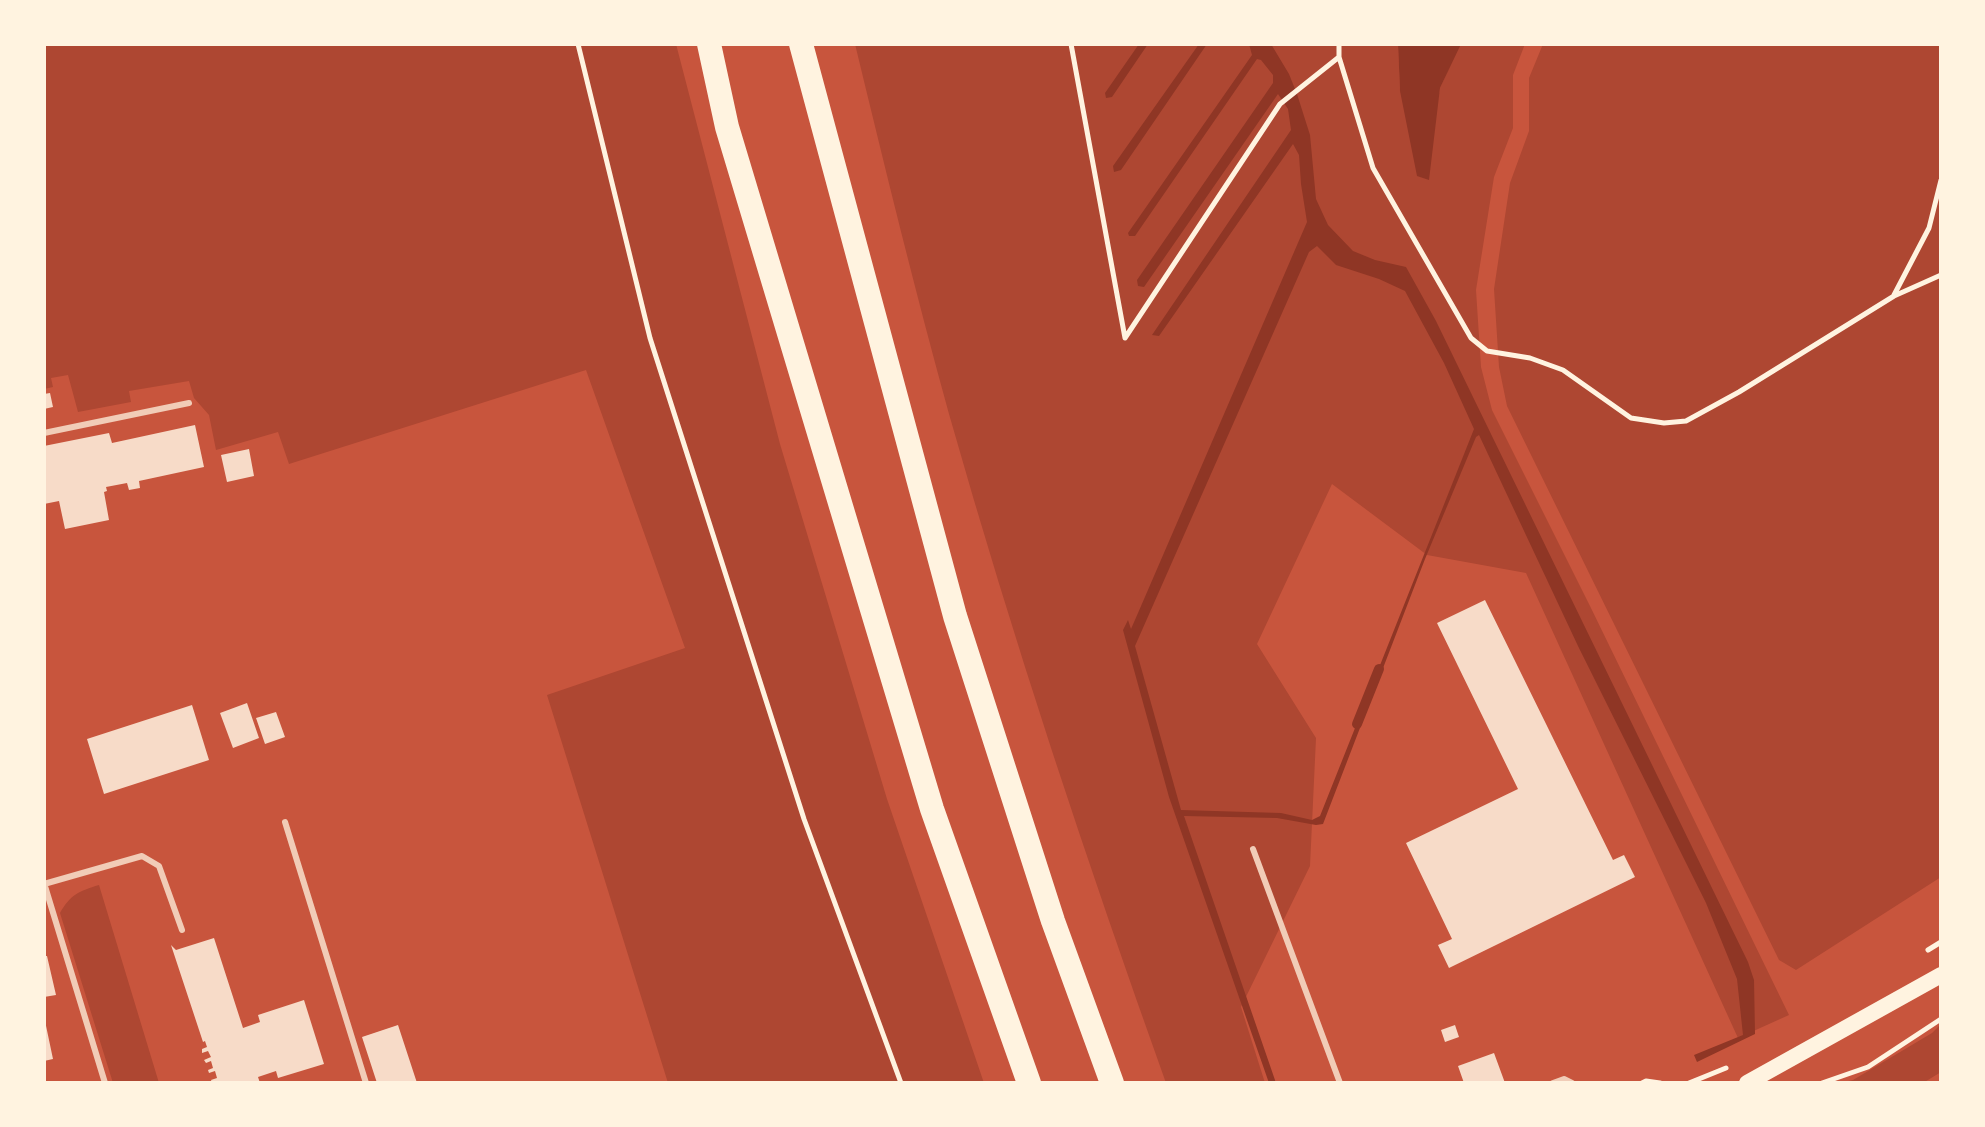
<!DOCTYPE html>
<html>
<head>
<meta charset="utf-8">
<style>
  body { margin:0 }
  #map { position:relative; width:1985px; height:1127px; overflow:hidden; background:#c8553d; font-family:Helvetica,sans-serif }
  canvas { display:block }
  .frame { position:absolute; inset:0; border:46px solid #fff3e0; pointer-events:none }
</style>
</head>
<body>
<div id="map">
<canvas width="1985" height="1127"></canvas>
<div class="frame"></div>
</div>
<script>
const c = document.querySelector('canvas').getContext('2d');
c.lineJoin = 'round';
function paint(path, color) { c.fillStyle = color; c.fill(path, 'evenodd'); }
function trace(path, color, width, dash) { c.strokeStyle = color; c.lineWidth = width; c.lineCap = dash ? 'butt' : 'round'; c.setLineDash(dash || []); c.stroke(path); }
const green = new Path2D(`
  M44,44H676L780,444L887,799L984,1083H668L547,695L685,648L586,370L289,464L278,432L216,450L209,415L194,398L189,381L129,391L131,402L78,412L68,375L51,378L53,387L44,389Z
  M855,44H1398L1400,91L1432,132L1440,88L1459,46L1461,44H1525L1513,75V128L1494,177L1476,290L1481,367L1492,410L1590,606L1789,1015L1738,1038L1526,573L1427,555L1332,484L1257,644L1316,738L1310,866L1241,1007L1265,1083H1166C1087,862 1013,640 949,414C915,291 885,168 855,44Z
  M1543,44H1941V877L1796,970L1779,960L1507,406L1499,367L1494,289L1510,183L1529,131V78Z
  M99,885L159,1083H113L60,913C70,895 79,891 99,885Z
  M1941,1024V1072L1923,1083H1840L1853,1080L1932,1033Z`);
const water = new Path2D(`
  M1139,44H1148L1112,97L1106,98L1105,93Z
  M1199,44H1207L1121,170L1114,172L1113,166Z
  M1249,44H1271L1289,74L1297,94L1310,135L1316,199L1328,225L1353,251L1375,260L1406,267L1436,321L1748,962L1754,980L1755,1034L1697,1062L1694,1055L1743,1035L1737,979L1706,903L1578,646L1479,435L1476,437L1425,559L1323,824L1316,825L1277,818L1184,816L1276,1083H1269L1169,797L1123,630L1128,620L1131,629L1138,613L1307,222L1301,184L1299,155L1293,144L1159,336L1152,335L1291,130L1288,109L1278,94L1144,287L1138,286L1137,280L1273,83V75L1261,60L1257,59L1135,236H1129L1128,233L1252,55ZM1317,246L1336,265L1379,279L1405,291L1444,363L1474,429L1320,816L1312,820L1281,813L1181,810L1135,646L1309,252Z
  M1398,44H1461L1440,88L1429,180L1417,176L1400,91Z`);
const stream = new Path2D(`
  M1357,724L1379,669`);
const building = new Path2D(`
  M50,393L53,407L44,409V394Z
  M195,425L204,467L139,481L140,488L129,490L127,483L106,487L107,491L104,492L109,520L65,529L59,501L44,504V446L109,433L112,443Z
  M249,449L254,476L227,482L221,455Z
  M1485,600L1613,860L1624,855L1635,877L1449,968L1438,945L1452,939L1406,843L1518,789L1437,623Z
  M247,703L259,738L233,748L220,713Z
  M192,705L209,760L104,794L87,739Z
  M276,712L285,737L265,744L256,718Z
  M214,938L243,1028L260,1022L258,1015L304,1000L324,1064L278,1078L276,1071L258,1077L260,1083H212L211,1080L217,1078L215,1071L209,1073L208,1070L213,1068L211,1061L206,1063L204,1060L211,1057L208,1051L202,1053V1049L207,1047L205,1041L203,1042L171,945L176,950Z
  M44,956H47L56,995L44,997Z
  M45,1021L53,1059L44,1061V1022Z
  M398,1025L417,1083H377L362,1037Z
  M1455,1025L1459,1037L1445,1042L1441,1030Z
  M1494,1053L1505,1083H1464L1458,1066Z`);
const path = new Path2D(`
  M578,44L650,338L804,819L901,1083
  M1071,44L1125,338L1280,104L1339,57L1373,168L1471,338L1487,351L1530,358L1563,370L1631,418L1664,423L1686,421L1739,392L1894,296L1941,275
  M1339,44V57
  M1894,295L1929,228L1941,180
  M1928,950L1941,942
  M1642,1083L1646,1081L1660,1083
  M1689,1083L1726,1068
  M1822,1083L1868,1067L1941,1019`);
const service = new Path2D(`
  M44,433L189,403
  M285,822L366,1083
  M1253,849L1340,1083
  M44,883L105,1083
  M44,884L142,856L159,866L182,930
  M1553,1083L1564,1079L1572,1083`);
const secondary = new Path2D(`
  M1747,1083L1941,975`);
const motorway = new Path2D(`
  M709,44L727,127L932,809L1029,1083
  M801,44L955,616L1053,921L1112,1083`);
paint(green, '#ae4732');
paint(water, '#8f3625');
trace(stream, '#8f3625', 10);
paint(building, '#f7dbc8');
trace(path, '#fff3e0', 5);
trace(service, '#f1ccb7', 6);
trace(secondary, '#fff3e0', 16);
trace(motorway, '#fff3e0', 24);
</script>
</body>
</html>
